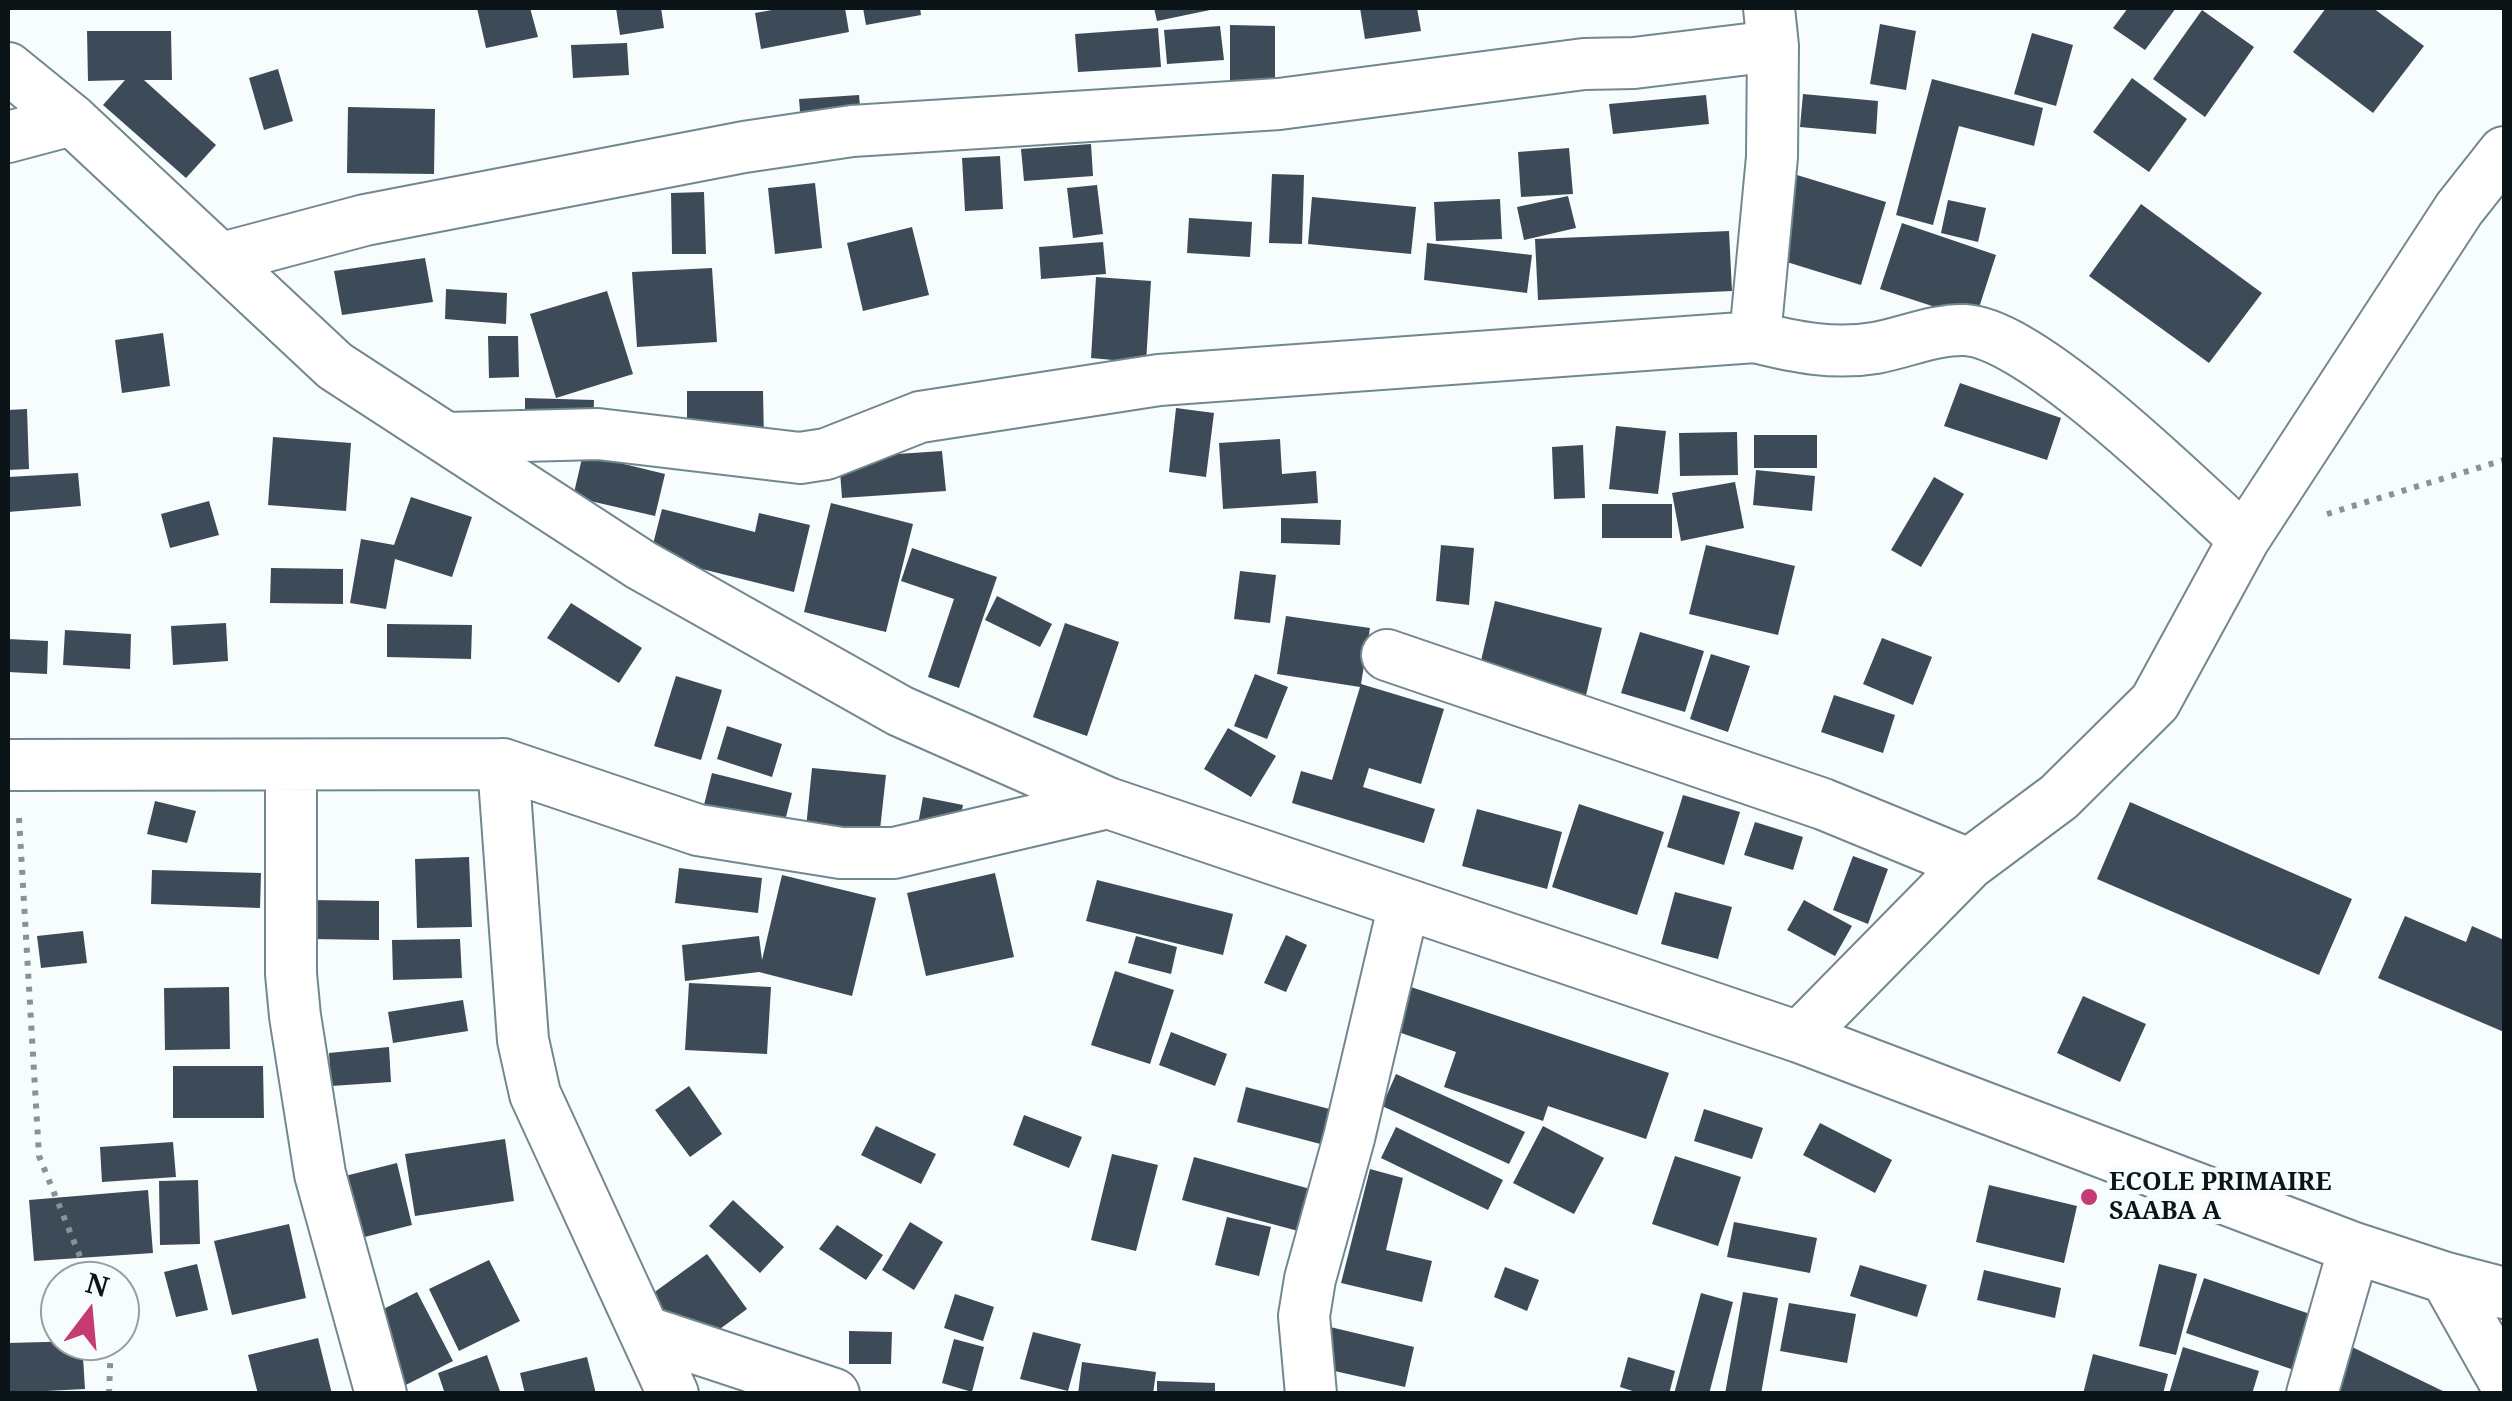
<!DOCTYPE html>
<html>
<head>
<meta charset="utf-8">
<style>
  body { margin:0 }
  #map { position:relative; width:2512px; height:1401px; overflow:hidden; background:#f7fcfd; font-family:"Noto Serif",serif }
  canvas { display:block }
  .frame { position:absolute; inset:0; border:10px solid #0b1416; pointer-events:none }
  .north { position:absolute; left:40px; top:1261px; width:100px; height:100px; box-sizing:border-box; background:#f7fcfd; border:2px solid #999fa1; border-radius:50%; rotate:16deg; font-size:28px; font-weight:700; line-height:40px; text-align:center; color:#0b1416 }
  .north::after { content:''; display:block; margin:auto; width:35px; height:45px; background:#c53b74; clip-path:polygon(50% 0,100% 100%,50% 72%,0 100%) }
</style>
</head>
<body>
<div id="map">
<canvas width="2512" height="1401"></canvas>
<div class="frame"></div>
<div class="north">N</div>
</div>
<script>
const c = document.querySelector('canvas').getContext('2d');
c.lineJoin = 'round';
function paint(path, color) { c.fillStyle = color; c.fill(path, 'evenodd'); }
function trace(path, color, width, dash) { c.strokeStyle = color; c.lineWidth = width; c.lineCap = dash ? 'butt' : 'round'; c.setLineDash(dash || []); c.stroke(path); }
function drawText(font, color, halo, rows, align = 'center') {
  c.font = font + ' "Noto Serif",serif'; c.lineWidth = 10; c.setLineDash([]); c.textBaseline = 'middle'; c.strokeStyle = halo; c.fillStyle = color; for (const [text, x, y, turn = 0] of rows) {
    c.save(); c.translate(x, y); c.rotate((+turn || 0) * Math.PI / 180); c.textAlign = isNaN(turn) ? turn : align; if (halo) c.strokeText(text, 0, 0); c.fillText(text, 0, 0); c.restore();
  }
}
const building = new Path2D(`
  M477,8H530L538,37L486,48Z
  M616,8H661L664,28L620,35Z
  M783,8H845L849,32L761,49L755,13Z
  M863,8H920L921,15L866,25Z
  M1154,8H1215V9L1157,21Z
  M1360,8H1417L1421,31L1365,39Z
  M2128,8H2176L2145,50L2113,28Z
  M2326,8H2373L2424,46L2373,113L2293,52Z
  M2202,10L2254,47L2205,117L2153,79Z
  M1880,24L1916,31L1906,90L1870,84Z
  M1230,25L1275,26V99H1230Z
  M1220,26L1224,60L1167,64L1164,30Z
  M1158,28L1161,67L1078,72L1075,34Z
  M87,31H171L172,80H144L216,145L186,178L103,105L125,80L88,81Z
  M2032,33L2073,45L2056,106L2014,94Z
  M627,43L629,75L573,78L571,45Z
  M278,69L293,121L264,130L249,78Z
  M2132,78L2187,119L2149,172L2093,132Z
  M1932,79L2043,108L2034,146L1959,126L1933,225L1896,215Z
  M1803,94L1878,101L1876,134L1800,127Z
  M859,95L862,131L802,136L799,99Z
  M1706,95L1709,124L1613,134L1609,104Z
  M348,107L435,109L434,174L347,173Z
  M1091,144L1093,176L1024,181L1021,149Z
  M1569,148L1573,194L1521,197L1518,152Z
  M1000,156L1003,209L965,211L962,158Z
  M1787,172L1886,202L1861,285L1761,254Z
  M1272,174L1304,175L1302,244L1269,243Z
  M815,183L822,248L775,254L768,188Z
  M1097,185L1103,234L1073,238L1067,188Z
  M704,192L706,254H672L671,193Z
  M1568,196L1576,228L1524,240L1517,207Z
  M1312,197L1416,207L1411,254L1308,244Z
  M1500,199L1502,239L1436,241L1434,202Z
  M1948,200L1986,208L1978,242L1941,233Z
  M2141,204L2262,293L2209,363L2089,276Z
  M1189,218L1252,222L1250,257L1187,253Z
  M1902,223L1996,255L1975,320L1880,289Z
  M912,227L929,295L863,311L847,243Z
  M1729,231L1732,291L1538,300L1535,239Z
  M1103,242L1106,274L1041,279L1039,247Z
  M1427,243L1532,255L1527,293L1424,280Z
  M425,258L433,302L342,315L334,271Z
  M712,268L717,342L637,347L632,272Z
  M1096,277L1151,281L1146,363L1091,358Z
  M446,289L507,293L506,324L445,319Z
  M607,291L633,374L556,398L530,314Z
  M163,333L170,386L122,393L115,340Z
  M488,336H518L519,377L489,378Z
  M1960,383L2061,418L2047,460L1944,426Z
  M687,391H763L764,440L687,441Z
  M525,398L594,400L593,432L525,431Z
  M1176,408L1214,413L1206,477L1169,472Z
  M27,409L29,469L8,470V410Z
  M1616,426L1666,431L1658,494L1609,489Z
  M1737,432L1738,475L1680,476L1679,433Z
  M1754,435H1817V468H1754Z
  M273,437L351,443L346,511L268,505Z
  M1280,439L1282,474L1316,471L1318,503L1223,509L1219,443Z
  M1583,445L1585,498L1554,499L1552,447Z
  M942,451L946,491L842,498L839,458Z
  M583,454L665,474L655,516L573,497Z
  M1756,470L1815,476L1812,511L1753,505Z
  M78,473L81,506L8,512V477Z
  M1934,477L1964,494L1921,567L1891,550Z
  M1735,482L1744,528L1681,541L1672,493Z
  M411,497L472,517L452,577L395,559L386,609L350,603L361,539L394,545Z
  M209,501L219,535L170,548L161,514Z
  M831,503L913,524L886,632L804,612Z
  M1602,504H1672V538H1602Z
  M662,509L755,532L759,513L810,525L794,592L650,556Z
  M1281,518L1341,520L1340,545L1281,543Z
  M1441,545L1474,548L1469,605L1436,601Z
  M1706,545L1795,566L1778,635L1689,614Z
  M912,548L997,577L959,688L928,677L954,599L901,581Z
  M271,568L343,569V604L270,603Z
  M1240,571L1276,575L1270,623L1234,619Z
  M997,596L1052,624L1040,647L985,620Z
  M1495,601L1602,628L1577,733L1476,682Z
  M571,603L642,648L619,683L547,638Z
  M1286,616L1370,628L1361,684L1444,709L1421,784L1369,768L1363,787L1435,809L1424,843L1292,803L1301,771L1332,780L1360,687L1277,674Z
  M226,623L228,661L173,665L171,626Z
  M1065,623L1119,642L1087,736L1033,717Z
  M387,624L472,625L471,659L387,657Z
  M65,630L131,634L130,669L63,665Z
  M1640,632L1704,651L1685,712L1621,693Z
  M1882,638L1932,657L1913,705L1863,684Z
  M8,639L48,641L47,674L8,672Z
  M1711,654L1750,666L1728,732L1690,719Z
  M1255,674L1288,687L1267,739L1234,726Z
  M676,676L722,690L701,760L654,746Z
  M1834,695L1895,715L1883,753L1821,732Z
  M727,726L782,744L772,777L717,759Z
  M1228,728L1276,756L1251,797L1204,769Z
  M812,768L886,775L876,866L803,858Z
  M712,773L792,793L776,857L696,837Z
  M1683,795L1740,812L1724,865L1667,847Z
  M923,797L963,805L956,839L917,830Z
  M155,801L196,811L187,843L147,834Z
  M2130,802L2352,899L2319,975L2097,879Z
  M1579,804L1664,832L1637,915L1552,887Z
  M1477,809L1562,832L1547,889L1462,866Z
  M1755,822L1803,837L1793,870L1744,855Z
  M1853,856L1888,869L1868,924L1833,910Z
  M469,857L472,927L417,928L415,859Z
  M679,868L762,878L758,913L675,903Z
  M152,870L261,873L260,908L151,904Z
  M995,873L1014,957L926,976L907,893Z
  M782,875L876,898L852,996L759,972L685,981L682,945L759,936L762,960Z
  M1097,880L1233,914L1223,955L1086,921Z
  M1675,892L1732,907L1718,959L1661,944Z
  M309,900L379,901V940L309,939Z
  M1804,900L1852,926L1835,956L1787,930Z
  M2405,916L2466,942L2472,926L2504,940V1032L2378,978Z
  M83,931L87,963L41,968L37,936Z
  M1286,935L1307,945L1286,992L1264,983Z
  M1136,936L1177,947L1171,974L1128,963Z
  M460,939L462,978L393,980L392,940Z
  M1115,971L1174,990L1150,1064L1091,1045Z
  M1396,982L1669,1073L1646,1139L1548,1106L1543,1121L1444,1087L1456,1052L1381,1026Z
  M689,983L771,987L767,1054L685,1050Z
  M229,987L230,1049L165,1050L164,988Z
  M2083,996L2146,1024L2120,1082L2057,1053Z
  M463,1000L468,1031L393,1043L388,1012Z
  M1171,1032L1227,1054L1215,1086L1159,1065Z
  M389,1047L391,1082L331,1086L329,1053Z
  M173,1066H263L264,1118H173Z
  M1396,1074L1525,1132L1509,1164L1382,1106Z
  M689,1086L722,1134L690,1157L655,1110Z
  M1246,1087L1337,1111L1328,1146L1237,1122Z
  M1704,1109L1763,1128L1752,1159L1694,1141Z
  M1024,1115L1082,1137L1069,1168L1013,1145Z
  M1820,1123L1892,1160L1875,1193L1803,1155Z
  M876,1126L936,1154L921,1184L861,1155Z
  M1543,1126L1604,1158L1574,1214L1513,1183Z
  M1396,1127L1503,1180L1488,1210L1381,1158Z
  M505,1139L514,1201L415,1216L405,1154Z
  M173,1142L176,1177L102,1182L100,1147Z
  M1112,1154L1158,1165L1136,1251L1091,1240Z
  M1675,1156L1741,1177L1718,1246L1652,1224Z
  M1194,1157L1314,1190L1302,1232L1182,1200Z
  M397,1163L412,1225L333,1245L317,1183Z
  M1370,1169L1403,1178L1386,1250L1432,1261L1422,1302L1341,1283Z
  M198,1180L200,1244L160,1245L159,1181Z
  M1989,1185L2077,1206L2064,1263L1976,1242Z
  M148,1190L153,1253L34,1261L29,1200Z
  M733,1200L784,1247L760,1273L709,1226Z
  M1227,1217L1271,1227L1259,1276L1215,1265Z
  M910,1222L943,1242L914,1290L882,1270Z
  M1734,1222L1817,1238L1810,1273L1727,1257Z
  M289,1224L306,1298L232,1315L214,1241Z
  M837,1225L883,1255L866,1280L819,1249Z
  M707,1254L747,1309L686,1354L645,1299Z
  M489,1260L520,1321L459,1351L429,1289Z
  M197,1264L208,1310L176,1317L164,1272Z
  M2159,1264L2197,1274L2176,1355L2139,1346Z
  M1860,1265L1927,1285L1917,1317L1850,1296Z
  M1505,1267L1539,1280L1527,1311L1494,1297Z
  M1984,1270L2061,1288L2055,1318L1977,1300Z
  M2204,1278L2313,1315L2294,1370L2186,1333Z
  M417,1292L453,1361L392,1392L356,1323Z
  M1743,1292L1778,1298L1761,1394H1725Z
  M1701,1293L1733,1302L1709,1394H1674Z
  M955,1294L994,1307L983,1341L944,1328Z
  M1789,1303L1856,1314L1847,1363L1780,1351Z
  M1326,1326L1414,1347L1405,1387L1317,1367Z
  M849,1331L892,1332L891,1364H849Z
  M1033,1332L1081,1344L1068,1391L1020,1379Z
  M318,1338L332,1394H258L248,1355Z
  M954,1339L984,1347L972,1392L942,1383Z
  M82,1341L85,1389L8,1393V1343Z
  M2183,1347L2259,1371L2252,1394H2169Z
  M2352,1347L2449,1394H2330Z
  M2093,1354L2168,1374L2163,1394H2083Z
  M487,1355L501,1394H445L438,1373Z
  M587,1357L596,1394H525L520,1373Z
  M1628,1357L1675,1371L1669,1394H1642L1620,1387Z
  M1082,1362L1156,1372L1153,1394H1078Z
  M1157,1381L1215,1383V1394H1157Z`);
const path = new Path2D(`
  M2327,514L2504,460
  M19,818L39,1156L90,1281
  M109,1394L111,1341`);
const minor = new Path2D(`
  M8,68L72,120L335,366L641,565L900,711L1108,803L1799,1037L2354,1248L2446,1278L2504,1293
  M8,137L72,120
  M222,258L365,220L744,147L852,131L1279,104L1584,64L1634,63L1773,46
  M1755,337L1772,157L1773,46L1769,8
  M446,438L598,434L800,458L826,454L920,417L1159,380L1755,337C1795,347 1833,355 1875,348C1904,343 1935,329 1965,330C2033,333 2190,490 2244,539
  M1387,655L1823,804L1969,864
  M503,764L523,1040L535,1094L673,1394
  M8,765L503,764L698,830L841,853H894L1108,803
  M291,765V974L295,1016L320,1174L381,1394
  M1799,1037L1969,864L2059,797L2155,702L2244,539L2459,209L2504,152
  M2446,1278L2504,1381
  M644,1331L834,1394
  M1311,1394L1304,1316L1310,1279L1349,1138L1404,904
  M2312,1394L2354,1248`);
const markers = [
  [2089,1197,10,"#c53b74"]
];
const poiNames = [
  ["ECOLE PRIMAIRE",2109,1183],
  ["SAABA A",2109,1212]
];
paint(building, '#3d4b58');
trace(minor, '#72888e', 54);
trace(path, '#8b9293', 6, [5, 8]);
trace(minor, '#fff', 50);
for (const [x, y, r, color] of markers) { const dot = new Path2D(); dot.arc(x, y, r, 0, 2 * Math.PI); c.fillStyle = color; c.fill(dot); trace(dot, '#f7fcfd', 4); }
drawText('bold 25px', '#0b1416', '#f7fcfd', poiNames, 'left');
</script>
</body>
</html>
